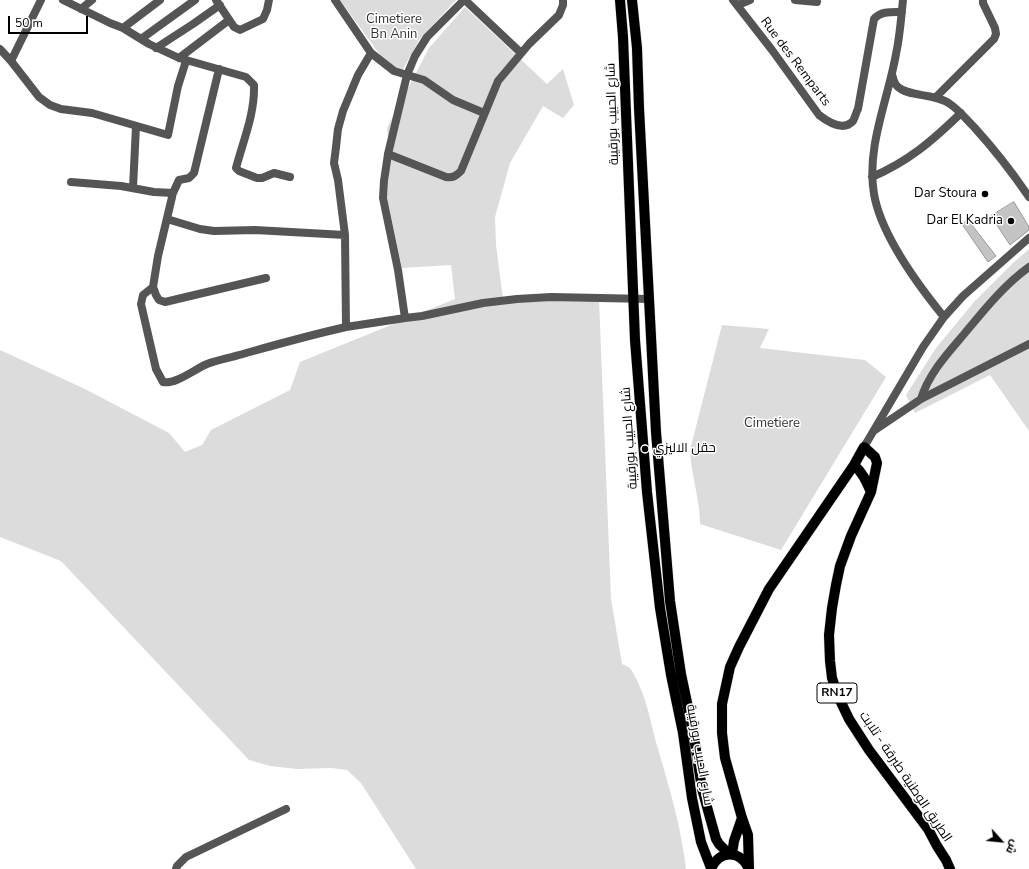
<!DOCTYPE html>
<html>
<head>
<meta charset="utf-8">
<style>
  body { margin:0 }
  #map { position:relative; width:1029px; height:869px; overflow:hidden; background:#fff; font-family:"Nunito Sans",Cairo,sans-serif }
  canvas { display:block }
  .north { position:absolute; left:981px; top:821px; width:40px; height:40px; -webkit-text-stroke:3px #fff; paint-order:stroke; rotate:117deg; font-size:11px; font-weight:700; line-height:16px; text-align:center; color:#000 }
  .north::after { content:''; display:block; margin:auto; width:14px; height:18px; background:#000; clip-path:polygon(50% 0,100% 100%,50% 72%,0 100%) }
  .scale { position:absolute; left:8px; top:16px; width:80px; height:18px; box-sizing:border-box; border:2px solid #000; border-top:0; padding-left:5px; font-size:12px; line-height:14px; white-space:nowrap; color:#000; -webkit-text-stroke:3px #fff; paint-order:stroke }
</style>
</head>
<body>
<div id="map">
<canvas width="1029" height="869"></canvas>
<div class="north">ش</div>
<div class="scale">50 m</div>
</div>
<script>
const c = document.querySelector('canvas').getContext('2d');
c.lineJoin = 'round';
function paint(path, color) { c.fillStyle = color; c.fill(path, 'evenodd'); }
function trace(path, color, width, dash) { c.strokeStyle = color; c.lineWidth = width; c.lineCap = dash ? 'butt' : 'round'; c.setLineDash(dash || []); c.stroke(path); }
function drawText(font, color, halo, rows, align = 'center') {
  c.font = font + ' "Nunito Sans",Cairo,sans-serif'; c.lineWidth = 3; c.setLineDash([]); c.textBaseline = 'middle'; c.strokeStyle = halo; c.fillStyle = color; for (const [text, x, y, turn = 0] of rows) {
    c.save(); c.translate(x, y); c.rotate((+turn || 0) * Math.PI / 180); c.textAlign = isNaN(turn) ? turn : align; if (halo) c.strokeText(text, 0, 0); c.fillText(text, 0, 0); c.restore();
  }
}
const green = new Path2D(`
  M340,0H456L419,40L401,73L381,56Z
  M465,7L547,84L563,69L574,105L563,118L543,106L510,163L495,217L496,245L503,299L599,300L611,599L622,664C626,666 630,667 632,671C647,696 650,722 658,749C670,790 681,826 686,869H416L361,783L347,770L331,768L297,769L270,766L249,760L61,561L0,537V350L85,389L169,433L185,452L202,445L211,430L290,390L300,362L455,299L451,265L402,268L387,197L390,158L387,128L429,48Z
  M1029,249V431L990,375L915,413L906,395L936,348L974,302L1013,263Z
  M722,325L769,329L760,348L865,360L886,377L781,550L700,524C700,499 691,475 690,450Z`);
const building = new Path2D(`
  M1014,202L1029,227V230L1010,245L991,216Z
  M968,220L996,256L988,262L962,224Z`);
const minor = new Path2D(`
  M63,0L110,23L123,28L149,44L179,58L246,77L254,85C255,114 243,141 236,168L239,171L257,178H262L274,173L290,177
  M216,0L234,27L240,30L263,19L267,10L269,0
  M335,0L371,53
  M464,0L427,37L415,56L407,75L388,154L384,181L383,198L398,270L405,318L422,316L483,303L517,299L551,297L649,299
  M465,0L521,53
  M733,0L772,50L819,115C828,122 843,132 853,121C855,118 856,112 858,109L874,19C881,11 891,12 902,12
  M795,0L817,2
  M903,0C901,18 900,36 896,54C888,100 866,147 874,194C881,235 918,285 944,317
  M738,5L750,0
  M81,9L92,0
  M123,28L160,0
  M141,39L195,0
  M156,48L193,24L220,5
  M0,49L11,61L39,97L50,105L61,109L92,113L168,135L178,86L186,61
  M179,58L229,20
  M11,61L41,0
  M219,69L194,173L189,178L179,180L173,193L158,256L153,287L156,295L159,300L165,302L266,278
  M892,74C893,78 894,84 898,87C909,97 935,93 950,104C959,110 966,119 974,127C994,149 1012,172 1029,197
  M936,97L994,39L996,34L995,28L983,3V0
  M388,154L446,177C453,178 456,176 461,171L498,81L529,44L559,15L563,5V0
  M872,177C909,161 932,141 961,113
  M71,182L121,186L154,192L173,193
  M133,188L136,126
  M167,219L200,229L214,231L255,230L345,235
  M153,287L143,295L141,304L156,369L163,382C175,385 195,369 207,364C218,360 229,358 239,355C275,345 310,335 346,327L345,235L338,180L334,163L336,147L338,129L343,111L358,75L371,53L394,71L424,80L453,100L484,113
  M346,327L405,318
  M921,399C929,373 948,353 965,333C984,310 1004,285 1029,267
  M875,430L921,399L1029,344
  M864,447L923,347L944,317L963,296L1029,238
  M176,869L177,866L186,857L286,809`);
const primary = new Path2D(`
  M620,0L623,37L635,340L647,492L660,608L671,675L683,733L692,798L701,842L711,868
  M632,0L637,48L639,108L656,432L670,601L681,674L693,731L702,789L716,839L719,844L729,854
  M854,465C863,473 866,481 871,492
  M732,854L734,841L742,818
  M711,869C718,851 739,849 748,867
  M749,869L748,835L742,818L725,758L722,733V704L730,667L739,647L769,589L854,465L864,447L875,457L877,463L871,492L851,536L840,566L836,585L832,608L829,635L830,661L832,678L838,696L849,719L869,750L928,829L937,846L946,860L950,869`);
const markers = [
  [985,194,4,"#000"],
  [1011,221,4,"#000"],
  [645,449,4,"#000"]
];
const shields = [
  [837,693,40]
];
const shieldNames = [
  ["RN17",837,693]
];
const parkNames = [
  ["Cimetiere",394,20],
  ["Bn Anin",394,35],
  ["Cimetiere",772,424]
];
const streetNames = [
  ["Rue des Remparts",795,62,53],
  ["شارع الحبيب بورقيبة",613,114,-92],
  ["شارع الحبيب بورقيبة",630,438,-94],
  ["شارع الحبيب بورقيبة",699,755,80],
  ["الطريق الوطنية طبرقة - تلابت",905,777,56]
];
const poiNames = [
  ["Dar Stoura",977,194],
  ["Dar El Kadria",1003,221],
  ["حقل الاليزي",653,449,"left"]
];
paint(green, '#dcdcdc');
paint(building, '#c4c4c4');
trace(building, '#999', 1);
trace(primary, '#dbdbdb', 11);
trace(minor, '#555', 8);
trace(primary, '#000', 10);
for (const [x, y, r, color] of markers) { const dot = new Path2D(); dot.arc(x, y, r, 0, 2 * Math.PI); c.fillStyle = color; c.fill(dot); trace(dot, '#fff', 1.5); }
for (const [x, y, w] of shields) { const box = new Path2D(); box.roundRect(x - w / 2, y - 10, w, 20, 3); c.fillStyle = '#fff'; c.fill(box); trace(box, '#000', 1); }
drawText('bold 12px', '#000', null, shieldNames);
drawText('13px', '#333', '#fff', parkNames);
drawText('13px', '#000', '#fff', streetNames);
drawText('13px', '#000', '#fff', poiNames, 'right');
</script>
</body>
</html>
